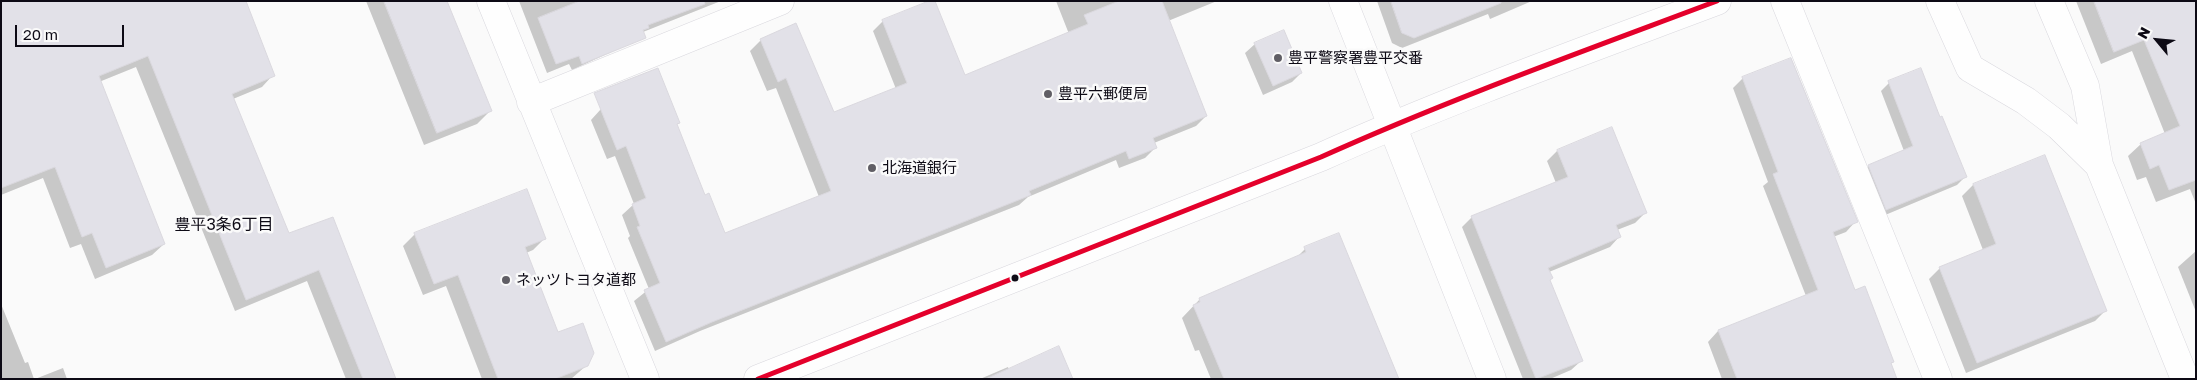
<!DOCTYPE html>
<html>
<head>
<meta charset="utf-8">
<style>
  body { margin:0 }
  #map { position:relative; width:2197px; height:380px; overflow:hidden; background:#fafafa; font-family:"Golos Text",sans-serif }
  canvas { display:block }
  .frame { position:absolute; inset:0; border:2px solid #0d0a15; pointer-events:none }
  .north { position:absolute; left:2132px; top:15px; width:50px; height:50px; -webkit-text-stroke:4px #fafafa; paint-order:stroke; rotate:298deg; font-size:14px; font-weight:700; line-height:20px; text-align:center; color:#0d0a15 }
  .north::after { content:''; display:block; margin:auto; width:18px; height:22px; background:#0d0a15; clip-path:polygon(50% 0,100% 100%,50% 72%,0 100%) }
  .scale { position:absolute; left:15px; top:25px; width:109px; height:22px; box-sizing:border-box; border:2px solid #0d0a15; border-top:0; padding-left:6px; font-size:15px; line-height:18px; white-space:nowrap; color:#0d0a15; -webkit-text-stroke:4px #fafafa; paint-order:stroke }
</style>
</head>
<body>
<div id="map">
<canvas width="2197" height="380"></canvas>
<div class="frame"></div>
<div class="north">N</div>
<div class="scale">20 m</div>
</div>
<script>
const c = document.querySelector('canvas').getContext('2d');
c.lineJoin = 'round';
function paint(path, color) { c.fillStyle = color; c.fill(path, 'evenodd'); }
function trace(path, color, width, dash) { c.strokeStyle = color; c.lineWidth = width; c.lineCap = dash ? 'butt' : 'round'; c.setLineDash(dash || []); c.stroke(path); }
function drawText(font, color, halo, rows, align = 'center') {
  c.font = font + ' "Golos Text","Noto Sans JP",sans-serif'; c.lineWidth = 5; c.setLineDash([]); c.textBaseline = 'middle'; c.strokeStyle = halo; c.fillStyle = color; for (const [text, x, y, turn = 0] of rows) {
    c.save(); c.translate(x, y); c.rotate((+turn || 0) * Math.PI / 180); c.textAlign = isNaN(turn) ? turn : align; if (halo) c.strokeText(text, 0, 0); c.fillText(text, 0, 0); c.restore();
  }
}
const shadow = new Path2D(`
  M1,1L273,75L262,87L233,99L288,235L332,218L394,379H346L307,281L235,311L136,67L99,82L164,244L152,255L95,279L81,244L70,248L43,178L1,195Z
  M366,1H446L490,111L477,124L424,145Z
  M519,1H721L643,32L633,42L572,70L569,64L547,73Z
  M1056,1H1217L1168,21L1206,116L1196,126L1154,143L1155,148L1145,158L1119,168L1116,160L1028,197L1019,205L700,331L655,351L634,301L649,289L628,238L630,236L622,215L634,204L615,156L607,159L591,120L601,109L679,123L676,125L704,196L724,234L819,197L776,88L767,91L750,51L761,40L796,25L834,114L896,89L873,31L883,21L964,77L1069,34Z
  M1377,1H1532L1490,19L1488,14L1402,48L1392,43Z
  M2076,1H2196V204L2190,189L2156,202L2146,177L2137,180L2128,156L2141,144L2165,134L2132,51L2101,64Z
  M1255,44L1301,73L1292,82L1263,95L1245,53Z
  M1743,78L1856,221L1846,232L1833,237L1854,292L1893,362L1890,364L1896,379H1722L1708,342L1718,331L1806,296L1763,186L1768,182L1733,88Z
  M1889,83L1939,119L1965,177L1957,185L1878,218L1861,175L1869,166L1904,151L1881,91Z
  M1611,129L1645,213L1635,223L1617,230L1619,237L1610,247L1549,272V280L1581,361L1571,370L1550,379H1523L1462,227L1472,217L1556,183L1547,161L1557,151Z
  M2044,157L2106,310L2095,321L1966,373L1929,279L1940,268L1983,250L1962,196L1973,185Z
  M415,234L544,239L533,250L526,253L557,334L587,365L571,379H482L446,286L423,295L403,246Z
  M1305,249L1394,379H1211L1199,350L1195,351L1182,318L1200,299L1295,259Z
  M2196,251V312L2178,267Z
  M1,304L25,363L28,362L34,379H1Z
  M1008,367L1009,370L1072,379H980Z
  M63,368L67,379H35Z`);
const building = new Path2D(`
  M1,1H246L275,76L232,94L289,233L333,217L396,379H363L319,270L246,300L148,56L99,76L165,244L106,268L92,233L82,237L55,167L1,188Z
  M384,1H447L492,111L437,133Z
  M580,1H704L705,4L648,25L649,28L643,30L646,38L582,64L579,56L556,64L538,18Z
  M929,1H935L965,75L1088,24L1084,15L1119,1H1162L1207,116L1153,138L1157,148L1129,159L1126,151L1029,191L1031,195L712,322L666,342L644,290L660,283L637,227L640,226L632,204L646,198L626,146L617,150L594,93L658,68L680,123L677,124L705,195L709,193L725,233L831,191L786,78L778,82L760,39L796,23L834,112L907,83L882,20Z
  M1391,1H1501V3L1414,38L1402,33Z
  M2094,1H2196V180L2169,190L2159,165L2150,169L2140,143L2180,126L2144,40L2114,52Z
  M1284,30L1302,73L1273,86L1254,43Z
  M1791,58L1858,222L1833,232L1855,290L1865,286L1894,362L1891,363L1897,379H1737L1718,330L1818,290L1773,174L1778,172L1742,77Z
  M1921,68L1940,117L1942,116L1967,177L1886,210L1868,165L1913,146L1888,81Z
  M1612,127L1647,213L1616,225L1621,237L1548,268L1553,278L1550,280L1583,361L1536,379L1471,216L1568,177L1557,150Z
  M2045,155L2107,311L1977,363L1939,267L1996,244L1973,184Z
  M527,189L546,239L525,247L558,332L583,323L594,353L588,366L555,379H498L458,275L434,284L414,233Z
  M1339,233L1399,379H1224L1193,305L1200,302L1199,298L1306,252L1304,247Z
  M1059,346L1073,379H986Z`);
const minor = new Path2D(`
  M491,1L645,379
  M1343,1L1492,379
  M1785,1L1938,379
  M1940,1L1970,68L2026,101L2059,126L2099,165
  M2049,1L2085,86L2099,165L2185,379
  M531,102L780,1`);
const highway = new Path2D(`
  M758,379L1321,157C1450,99 1584,51 1717,1`);
const bus1 = new Path2D(`
  M758,379L1321,157C1450,99 1584,51 1717,1`);
const markers = [
  [1278,58,5,"#605e65"],
  [1048,94,5,"#605e65"],
  [872,168,5,"#605e65"],
  [1015,278,4.5,"#0d0a15"],
  [506,280,5,"#605e65"]
];
const poiNames = [
  ["豊平警察署豊平交番",1288,58],
  ["豊平六郵便局",1058,94],
  ["北海道銀行",882,168],
  ["ネッツトヨタ道都",516,280]
];
const neighbourhoodNames = [
  ["豊平3条6丁目",224,225]
];
paint(shadow, '#0003');
paint(building, '#e2e1e8');
trace(building, '#dad8de', 1);
trace(minor, '#d9d8de', 29);
trace(highway, '#d9d8de', 29);
trace(minor, '#fefefe', 28);
trace(highway, '#fefefe', 28);
trace(bus1, '#e4002b', 5);
for (const [x, y, r, color] of markers) { const dot = new Path2D(); dot.arc(x, y, r, 0, 2 * Math.PI); c.fillStyle = color; c.fill(dot); trace(dot, '#fafafa', 2); }
drawText('15px', '#0d0a15', '#fafafa', poiNames, 'left');
drawText('16px', '#0d0a15', '#fafafa', neighbourhoodNames);
</script>
</body>
</html>
